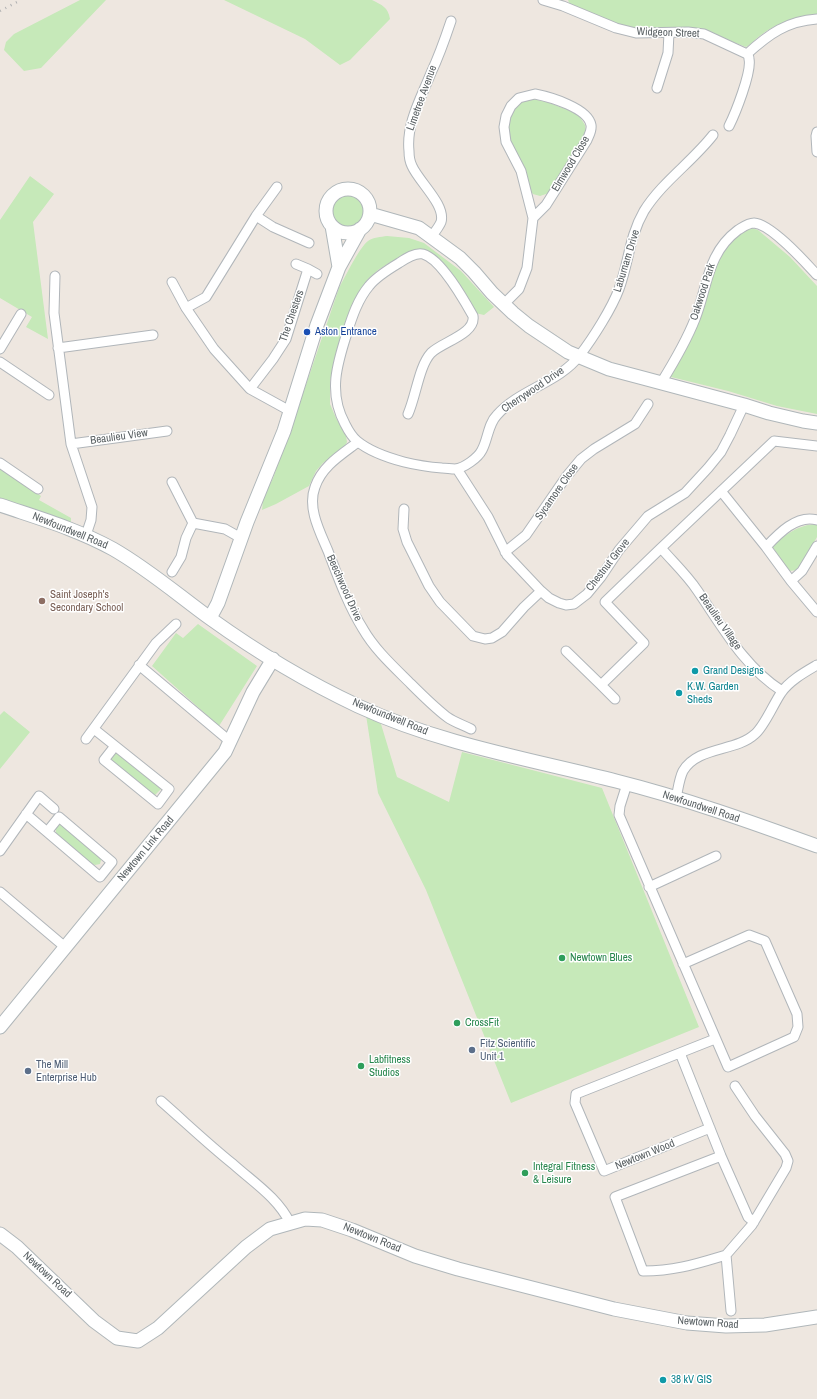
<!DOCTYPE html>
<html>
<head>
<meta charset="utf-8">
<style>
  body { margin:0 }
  canvas { display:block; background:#eee7e0 }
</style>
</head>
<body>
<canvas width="817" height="1399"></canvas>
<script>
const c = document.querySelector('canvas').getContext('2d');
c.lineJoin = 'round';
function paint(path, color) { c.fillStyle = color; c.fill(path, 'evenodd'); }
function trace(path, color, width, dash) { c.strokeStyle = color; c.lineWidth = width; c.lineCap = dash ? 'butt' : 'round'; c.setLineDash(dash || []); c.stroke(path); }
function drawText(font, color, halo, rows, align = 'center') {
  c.font = font + ' "Archivo Narrow",sans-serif'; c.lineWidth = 3; c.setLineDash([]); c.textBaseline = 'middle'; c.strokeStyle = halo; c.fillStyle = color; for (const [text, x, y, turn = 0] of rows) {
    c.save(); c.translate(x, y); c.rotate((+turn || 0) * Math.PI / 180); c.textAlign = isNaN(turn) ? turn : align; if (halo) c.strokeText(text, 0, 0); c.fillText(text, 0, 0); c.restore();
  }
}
const green = new Path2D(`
  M80,0H106L41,68L24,71L4,50L6,42L14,34Z
  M224,0H372C382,5 388,7 390,19L350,60L340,65L305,39Z
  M568,0H817V16C798,16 776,23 761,35C755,39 752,44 746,47L710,33L642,29L623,27L570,5Z
  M528,98L547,102L578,114L585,125L586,131L584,138L572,155L549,193L540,196L533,194L529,189L507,133L509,119L514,109L522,100Z
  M30,176L54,194L33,222L48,339L26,327L32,317L0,298V220Z
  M330 211a18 18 0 1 1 36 0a18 18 0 1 1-36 0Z
  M752,228L758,230L790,257L817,286V414L777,406L728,391L671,377V371L721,249L745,230Z
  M387,236L409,238L424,243L461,271L494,307L484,315L475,313L470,307L436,256L427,251L407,254L389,263L378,270L367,280L359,294L346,327L330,381V404L336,418L346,436L347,442L344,448L323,463L316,471L309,486L276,504L262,510C263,505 262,502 263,498C264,491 266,489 270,484C275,477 277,462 283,452L339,288C345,277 359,248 368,241C373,237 381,237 387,236Z
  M0,468L41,496L39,500L71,518V523L0,498Z
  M817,524V537L798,570L789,571L772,546C787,534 797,525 817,524Z
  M198,624L257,666L219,726L152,666L176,633L183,638Z
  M4,711L30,732L0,769V715Z
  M366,715L381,724L397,777L449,802L462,752L602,788L699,1027L511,1103L426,890L378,793Z
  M118,752L159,786L161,789L155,795L150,793L111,761L110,757L113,753Z
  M59,825H63L99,855L101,860L100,864L95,865L91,863L56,833V827Z`);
const street = new Path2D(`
  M543,0L563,6L616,28L636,33L688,32L704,34L747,54
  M747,54C769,34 787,21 817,19
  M657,88L668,53L669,33
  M535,94C550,97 588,108 591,125C592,131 589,135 587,140L546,205L533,218L521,171L506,142L504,127L506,116L511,106L519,98Z
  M729,126C735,114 752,72 749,59C749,57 748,55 747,54
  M817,132L816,136L817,152
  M256,216L273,227L309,243
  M431,237C434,233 439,227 441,222C446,205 419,182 412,166C410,162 409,156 409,151C406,124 421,98 431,73C439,56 445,39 451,21
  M308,269L317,274
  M55,276L54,313L71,444L92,507L91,520L86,535
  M172,282L186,308L214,349L250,389
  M504,304L519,289L527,268L533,218
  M186,308L206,297L256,216L277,187
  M58,348L153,335
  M0,349L21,314
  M0,362L49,395
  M661,383C674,362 686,342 695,319C708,286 707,253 738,230C743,227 748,223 754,223C771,224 805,262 817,275
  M290,411L250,389L273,359L286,339L308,269L296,264
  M408,414C416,396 419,366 431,353C442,342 476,334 473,316C464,300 441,259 423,254C415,252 405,259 399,263C389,269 376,277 369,286C358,299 352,317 347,333C337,364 328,393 345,424C348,430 351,436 357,441C369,451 389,458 404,462C416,465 429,467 442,468C446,468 451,469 455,469C464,468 478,458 482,450C488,439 488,424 497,415C520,389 559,383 580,355C593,338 612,308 619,289C629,262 629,237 644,211C662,182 692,162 713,135
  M358,442C341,455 322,466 315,487C307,508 320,532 328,551C338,577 348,605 363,629C375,650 394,667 411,684C422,695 434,707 447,717C454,722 463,725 471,729
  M71,444L167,431
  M0,463L38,489
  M457,469L488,517L507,555L541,591L549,598L559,603L566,605L574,604L587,594L601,577L619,550L648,516L685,493L708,468L721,452L730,435L744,405
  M172,482L193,523
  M721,491L766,547
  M404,509L403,529L407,542L429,586L440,602L473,636L485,639L492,638L502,632L524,607L541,591
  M817,520C797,514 778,534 766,547L791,581L817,612
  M661,548L774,441L817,446
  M505,552L526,535L566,477L581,459L594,449L635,424L648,404
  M172,572L181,557L186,538L193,523L225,529L241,538
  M791,581L802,571L817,546
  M566,651L601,685L644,643L605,602L661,548C673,562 687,575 697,590C722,626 744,667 782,691
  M139,665L226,738L231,741
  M601,685L615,699
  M94,729L169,789L158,804L104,760L115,746
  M86,739L156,643L176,624
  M627,784L620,806L619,815L728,1067L794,1037L798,1027L797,1014L765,941L749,935L683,964
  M676,798C678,790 679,779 683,771C698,746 736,752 755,734C764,727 774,703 781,693C789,681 805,672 817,665
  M26,814L100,877L112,862L59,817L47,832
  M0,851L39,796L54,809
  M649,887L716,856
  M0,892L65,947
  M680,1053L721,1156L748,1217L754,1222
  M161,1101C185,1122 208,1144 233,1164C253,1182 278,1198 290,1223
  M710,1128L604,1171L575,1103L576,1094L715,1039
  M721,1156L615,1197L643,1271C675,1271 696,1264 726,1255L731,1311
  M726,1255L752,1225L786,1168L788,1161L785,1154L755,1116L735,1086`);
const secondary = new Path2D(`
  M326 211a22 22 0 1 1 44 0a22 22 0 1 1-44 0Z
  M370,214L419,228L460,258L474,272L492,293L513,313L529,326L568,352L609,369L643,378L744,405L769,413L803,421L817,423
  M332,226L339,267
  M0,505C38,518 77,529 113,549C148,569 178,595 211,619C257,652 307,682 358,706C440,744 529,759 616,781C684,798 751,822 817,846
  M210,618L218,603L247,522L284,431L317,325L339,267L360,229
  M0,1027L225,752L253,692L273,659
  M0,1234L17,1247L94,1321L117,1338L138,1341L158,1328L246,1247L270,1229L305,1219L322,1220L352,1230L415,1256L458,1269L614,1309L687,1323L726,1326L765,1325L817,1317`);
const rail = new Path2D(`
  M0,11L21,0`);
const markers = [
  [307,332,4,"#1a4fb4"],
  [42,601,4,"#8d6e63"],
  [695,671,4,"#0f9aa8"],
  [679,693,4,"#0f9aa8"],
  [562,958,4,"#2e9e5b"],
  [457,1023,4,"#2e9e5b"],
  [472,1050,4,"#5c6f8a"],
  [361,1066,4,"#2e9e5b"],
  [28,1071,4,"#5c6f8a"],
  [525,1173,4,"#2e9e5b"],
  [663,1380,4,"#0f9aa8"]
];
const streetNames = [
  ["Widgeon Street",668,33,2],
  ["Limetree Avenue",422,98,-70],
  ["Elmwood Close",571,164,-59],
  ["Laburnam Drive",627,261,-73],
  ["Oakwood Park",703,292,-72],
  ["The Chesters",292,316,-71],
  ["Cherrywood Drive",533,390,-34],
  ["Beaulieu View",119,437,-8],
  ["Sycamore Close",557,492,-55],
  ["Newfoundwell Road",70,531,22],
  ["Chestnut Grove",608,565,-52],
  ["Beechwood Drive",344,588,66],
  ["Beaulieu Village",720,622,55],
  ["Newfoundwell Road",390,717,22],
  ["Newfoundwell Road",701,807,18],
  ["Newtown Link Road",146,849,-50],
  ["Newtown Wood",645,1155,-22],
  ["Newtown Road",372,1238,22],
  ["Newtown Road",47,1275,43],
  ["Newtown Road",708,1323,4]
];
const transitNames = [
  ["Aston Entrance",315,332]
];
const educationNames = [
  ["Saint Joseph's",50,595],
  ["Secondary School",50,608]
];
const cultureNames = [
  ["Grand Designs",703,671],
  ["K.W. Garden",687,687],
  ["Sheds",687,700],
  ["38 kV GIS",671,1380]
];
const leisureNames = [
  ["Newtown Blues",570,958],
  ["CrossFit",465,1023],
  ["Labfitness",369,1060],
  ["Studios",369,1073],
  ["Integral Fitness",533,1167],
  ["& Leisure",533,1180]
];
const serviceNames = [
  ["Fitz Scientific",480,1044],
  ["Unit 1",480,1057],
  ["The Mill",36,1065],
  ["Enterprise Hub",36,1078]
];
paint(green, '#c6e9b9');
trace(street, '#b1b6ba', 11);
trace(secondary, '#b0b7ba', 15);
trace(street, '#fff', 9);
trace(secondary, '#fff', 13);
trace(rail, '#b0b1b2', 2.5, [1, 5]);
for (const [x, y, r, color] of markers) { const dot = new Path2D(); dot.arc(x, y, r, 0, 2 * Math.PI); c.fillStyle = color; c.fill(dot); trace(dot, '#fff', 1.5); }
drawText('11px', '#596063', '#fff', streetNames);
drawText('11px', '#164399', '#fff', transitNames, 'left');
drawText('11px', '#785e54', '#fff', educationNames, 'left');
drawText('11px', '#0d838f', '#fff', cultureNames, 'left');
drawText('11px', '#27864d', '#fff', leisureNames, 'left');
drawText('11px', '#4e5e75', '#fff', serviceNames, 'left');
</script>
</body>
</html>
